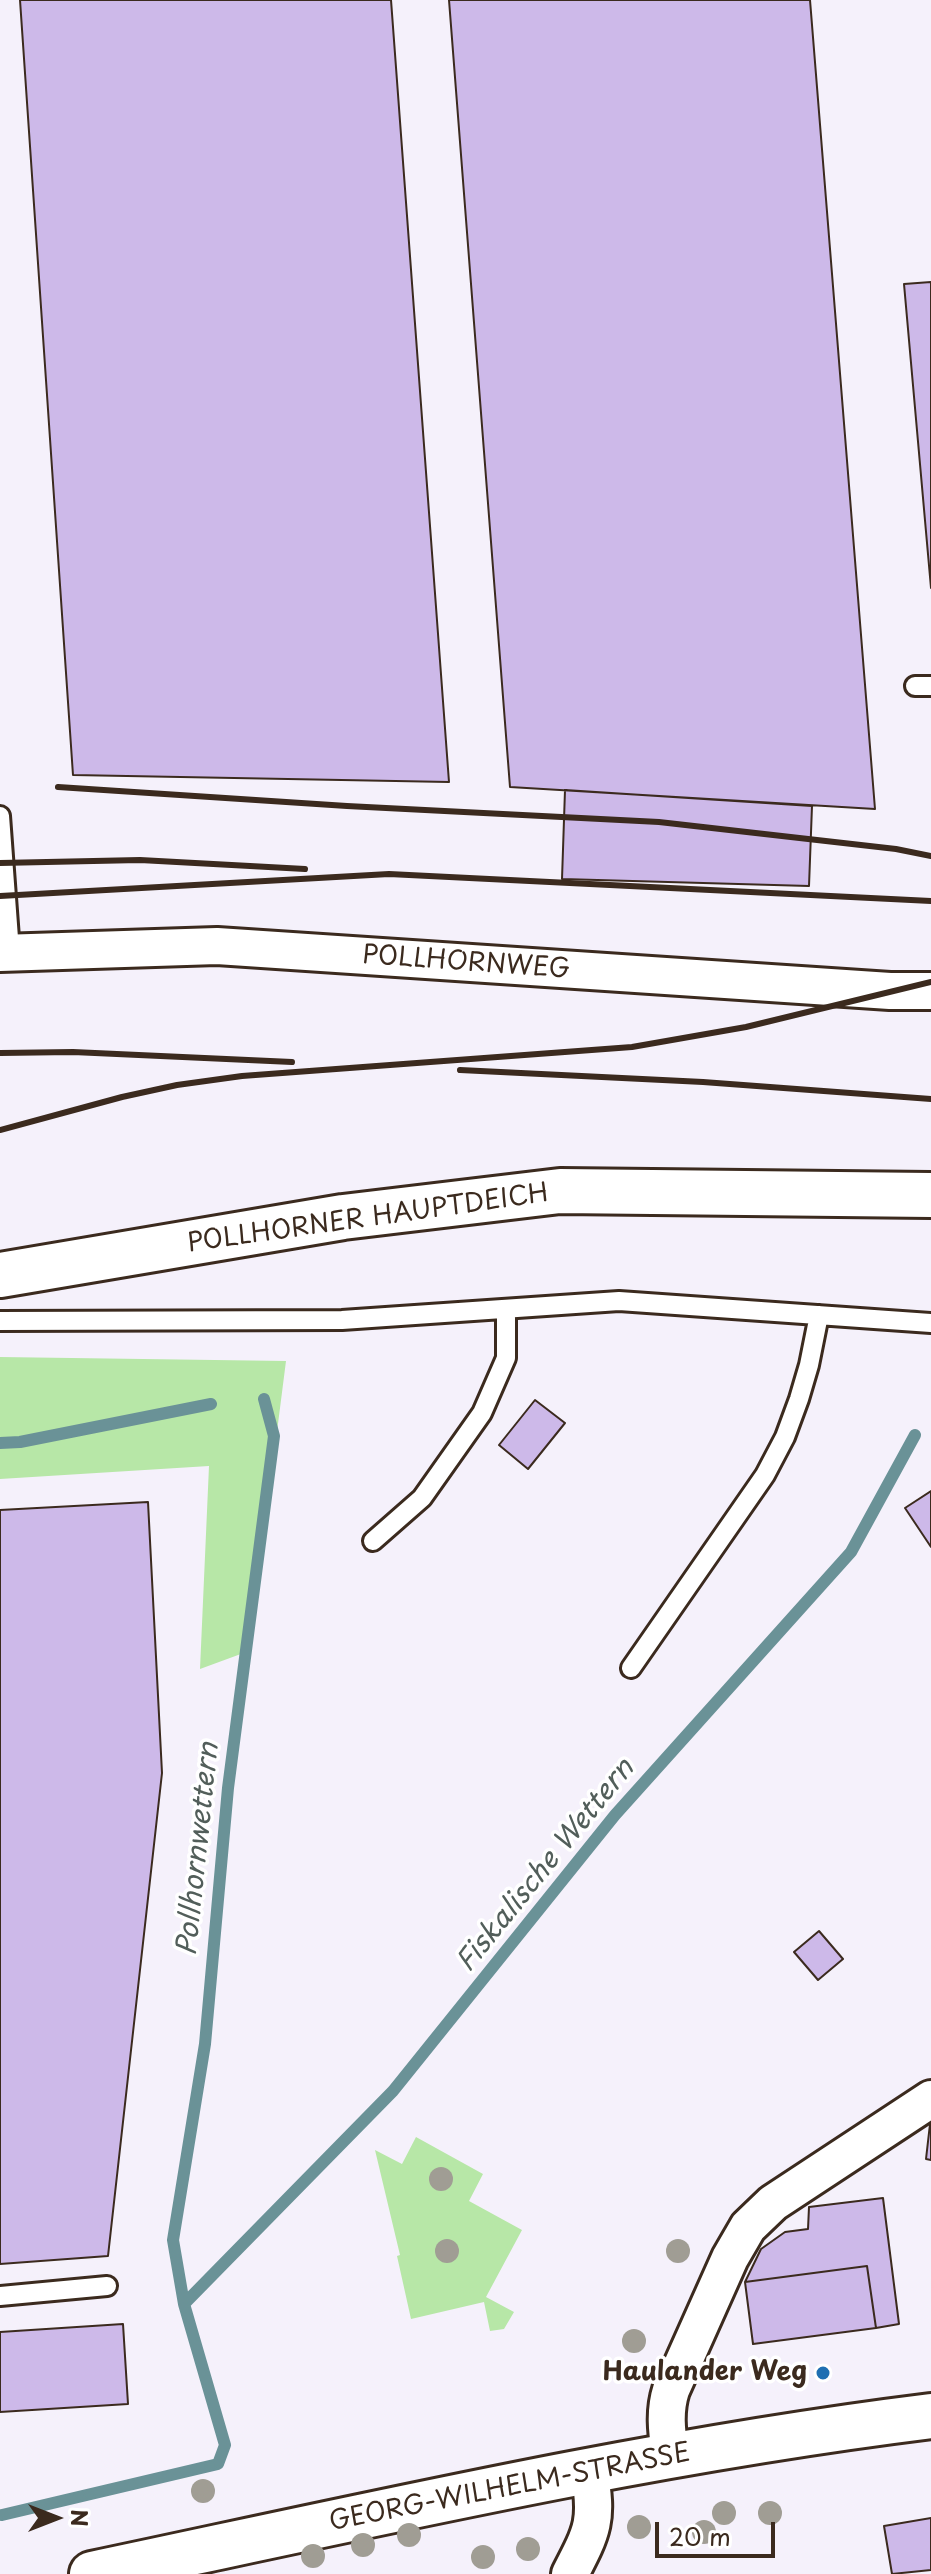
<!DOCTYPE html>
<html>
<head>
<meta charset="utf-8">
<style>
  body { margin:0 }
  #map { position:relative; width:931px; height:2574px; overflow:hidden; background:#f5f1fb; font-family:"Playpen Sans",sans-serif }
  canvas { display:block }
  .north { position:absolute; left:16px; top:2478px; width:80px; height:80px; -webkit-text-stroke:6px #fff; paint-order:stroke; rotate:90deg; font-size:22px; font-weight:700; line-height:32px; text-align:center; color:#3b2a1e }
  .north::after { content:''; display:block; margin:auto; width:28px; height:36px; background:#3b2a1e; clip-path:polygon(50% 0,100% 100%,50% 72%,0 100%) }
  .scale { position:absolute; left:655px; top:2522px; width:120px; height:36px; box-sizing:border-box; border:4px solid #3b2a1e; border-top:0; padding-left:10px; font-size:24px; line-height:28px; white-space:nowrap; color:#3b2a1e; -webkit-text-stroke:6px #fff; paint-order:stroke }
</style>
</head>
<body>
<div id="map">
<canvas width="931" height="2574"></canvas>
<div class="north">N</div>
<div class="scale">20 m</div>
</div>
<script>
const c = document.querySelector('canvas').getContext('2d');
c.lineJoin = 'round';
function paint(path, color) { c.fillStyle = color; c.fill(path, 'evenodd'); }
function trace(path, color, width, dash) { c.strokeStyle = color; c.lineWidth = width; c.lineCap = dash ? 'butt' : 'round'; c.setLineDash(dash || []); c.stroke(path); }
function drawText(font, color, halo, rows, align = 'center') {
  c.font = font + ' "Playpen Sans",sans-serif'; c.lineWidth = 7; c.setLineDash([]); c.textBaseline = 'middle'; c.strokeStyle = halo; c.fillStyle = color; for (const [text, x, y, turn = 0] of rows) {
    c.save(); c.translate(x, y); c.rotate((+turn || 0) * Math.PI / 180); c.textAlign = isNaN(turn) ? turn : align; if (halo) c.strokeText(text, 0, 0); c.fillText(text, 0, 0); c.restore();
  }
}
const green = new Path2D(`
  M0,1357L286,1361L249,1651L200,1669L209,1466L0,1479Z
  M416,2137L483,2174L469,2201L522,2230L486,2297L514,2312L504,2329L490,2331L484,2302L411,2319L397,2256L400,2255L375,2150L402,2164Z`);
const stream = new Path2D(`
  M0,1443L20,1442L211,1404
  M184,2304L393,2091L615,1815L851,1552L915,1435
  M2,2515L218,2464L225,2445L184,2304L173,2240L205,2044L228,1788L274,1436L264,1399`);
const building = new Path2D(`
  M20,0H391L449,782L73,775Z
  M449,0H810L875,809L510,787Z
  M931,282V588L904,284Z
  M565,790L812,806L809,886L562,879Z
  M535,1400L565,1423L528,1469L499,1445Z
  M931,1491V1547L905,1508Z
  M148,1502L162,1773L108,2256L0,2264V1510Z
  M819,1931L843,1959L818,1980L794,1952Z
  M930,2124H931V2160L926,2159Z
  M883,2198L899,2324L876,2328L867,2266L745,2282L761,2249L785,2232L808,2229L809,2207Z
  M867,2266L876,2328L753,2344L745,2282Z
  M123,2324L128,2404L0,2412V2332Z
  M931,2518V2570L892,2574L884,2526Z`);
const service = new Path2D(`
  M915,686H931
  M0,816L10,952
  M0,1321L342,1320L619,1301L931,1323
  M373,1541L422,1498L482,1413L506,1358V1309
  M631,1668L765,1475L785,1437L799,1399L809,1365L819,1315
  M0,2296L107,2286`);
const minor = new Path2D(`
  M0,953L217,946L890,991H931
  M670,2455C667,2432 664,2412 671,2390L730,2258L748,2227L773,2203L931,2099
  M570,2574C593,2530 598,2520 589,2470`);
const secondary = new Path2D(`
  M0,1275L343,1217L560,1191L931,1195
  M92,2574C371,2515 648,2451 931,2416`);
const rail = new Path2D(`
  M58,787L347,806L659,822L896,849L931,856
  M0,863L140,860L305,869
  M0,896L389,874L931,901
  M0,1053L73,1052L292,1062
  M460,1070L703,1082L931,1099
  M0,1130L122,1097L177,1085L242,1076L632,1047L746,1027L931,982`);
const trees = [
  [441,2179],
  [447,2251],
  [678,2251],
  [634,2341],
  [203,2491],
  [724,2513],
  [770,2513],
  [639,2527],
  [704,2532],
  [409,2535],
  [363,2545],
  [528,2549],
  [313,2556],
  [483,2557]
];
const markers = [
  [823,2373,8,"#1f6fb2"]
];
const streetNames = [
  ["POLLHORNWEG",466,963,4],
  ["POLLHORNER HAUPTDEICH",368,1219,-8],
  ["GEORG-WILHELM-STRASSE",510,2488,-11]
];
const poiNames = [
  ["Haulander Weg",807,2373]
];
const waterNames = [
  ["Pollhornwettern",199,1849,-84],
  ["Fiskalische Wettern",546,1866,-51]
];
paint(green, '#b7e7a7');
trace(stream, '#6a9297', 12);
paint(building, '#cdb9e9');
trace(building, '#3b2a1e', 2);
trace(service, '#3b2a1e', 24);
trace(minor, '#3b2a1e', 42);
trace(secondary, '#3b2a1e', 50);
trace(service, '#fff', 18);
trace(minor, '#fff', 36);
trace(secondary, '#fff', 44);
trace(rail, '#3b2a1e', 6);
c.fillStyle = '#a09d94';
for (const [x, y] of trees) { c.beginPath(); c.arc(x, y, 12, 0, 2 * Math.PI); c.fill(); }
for (const [x, y, r, color] of markers) { const dot = new Path2D(); dot.arc(x, y, r, 0, 2 * Math.PI); c.fillStyle = color; c.fill(dot); trace(dot, '#fff', 3); }
drawText('26px', '#3b2a1e', '#fff', streetNames);
drawText('bold 26px', '#3b2a1e', '#fff', poiNames, 'right');
drawText('italic 28px', '#525e5a', '#fff', waterNames);
</script>
</body>
</html>
